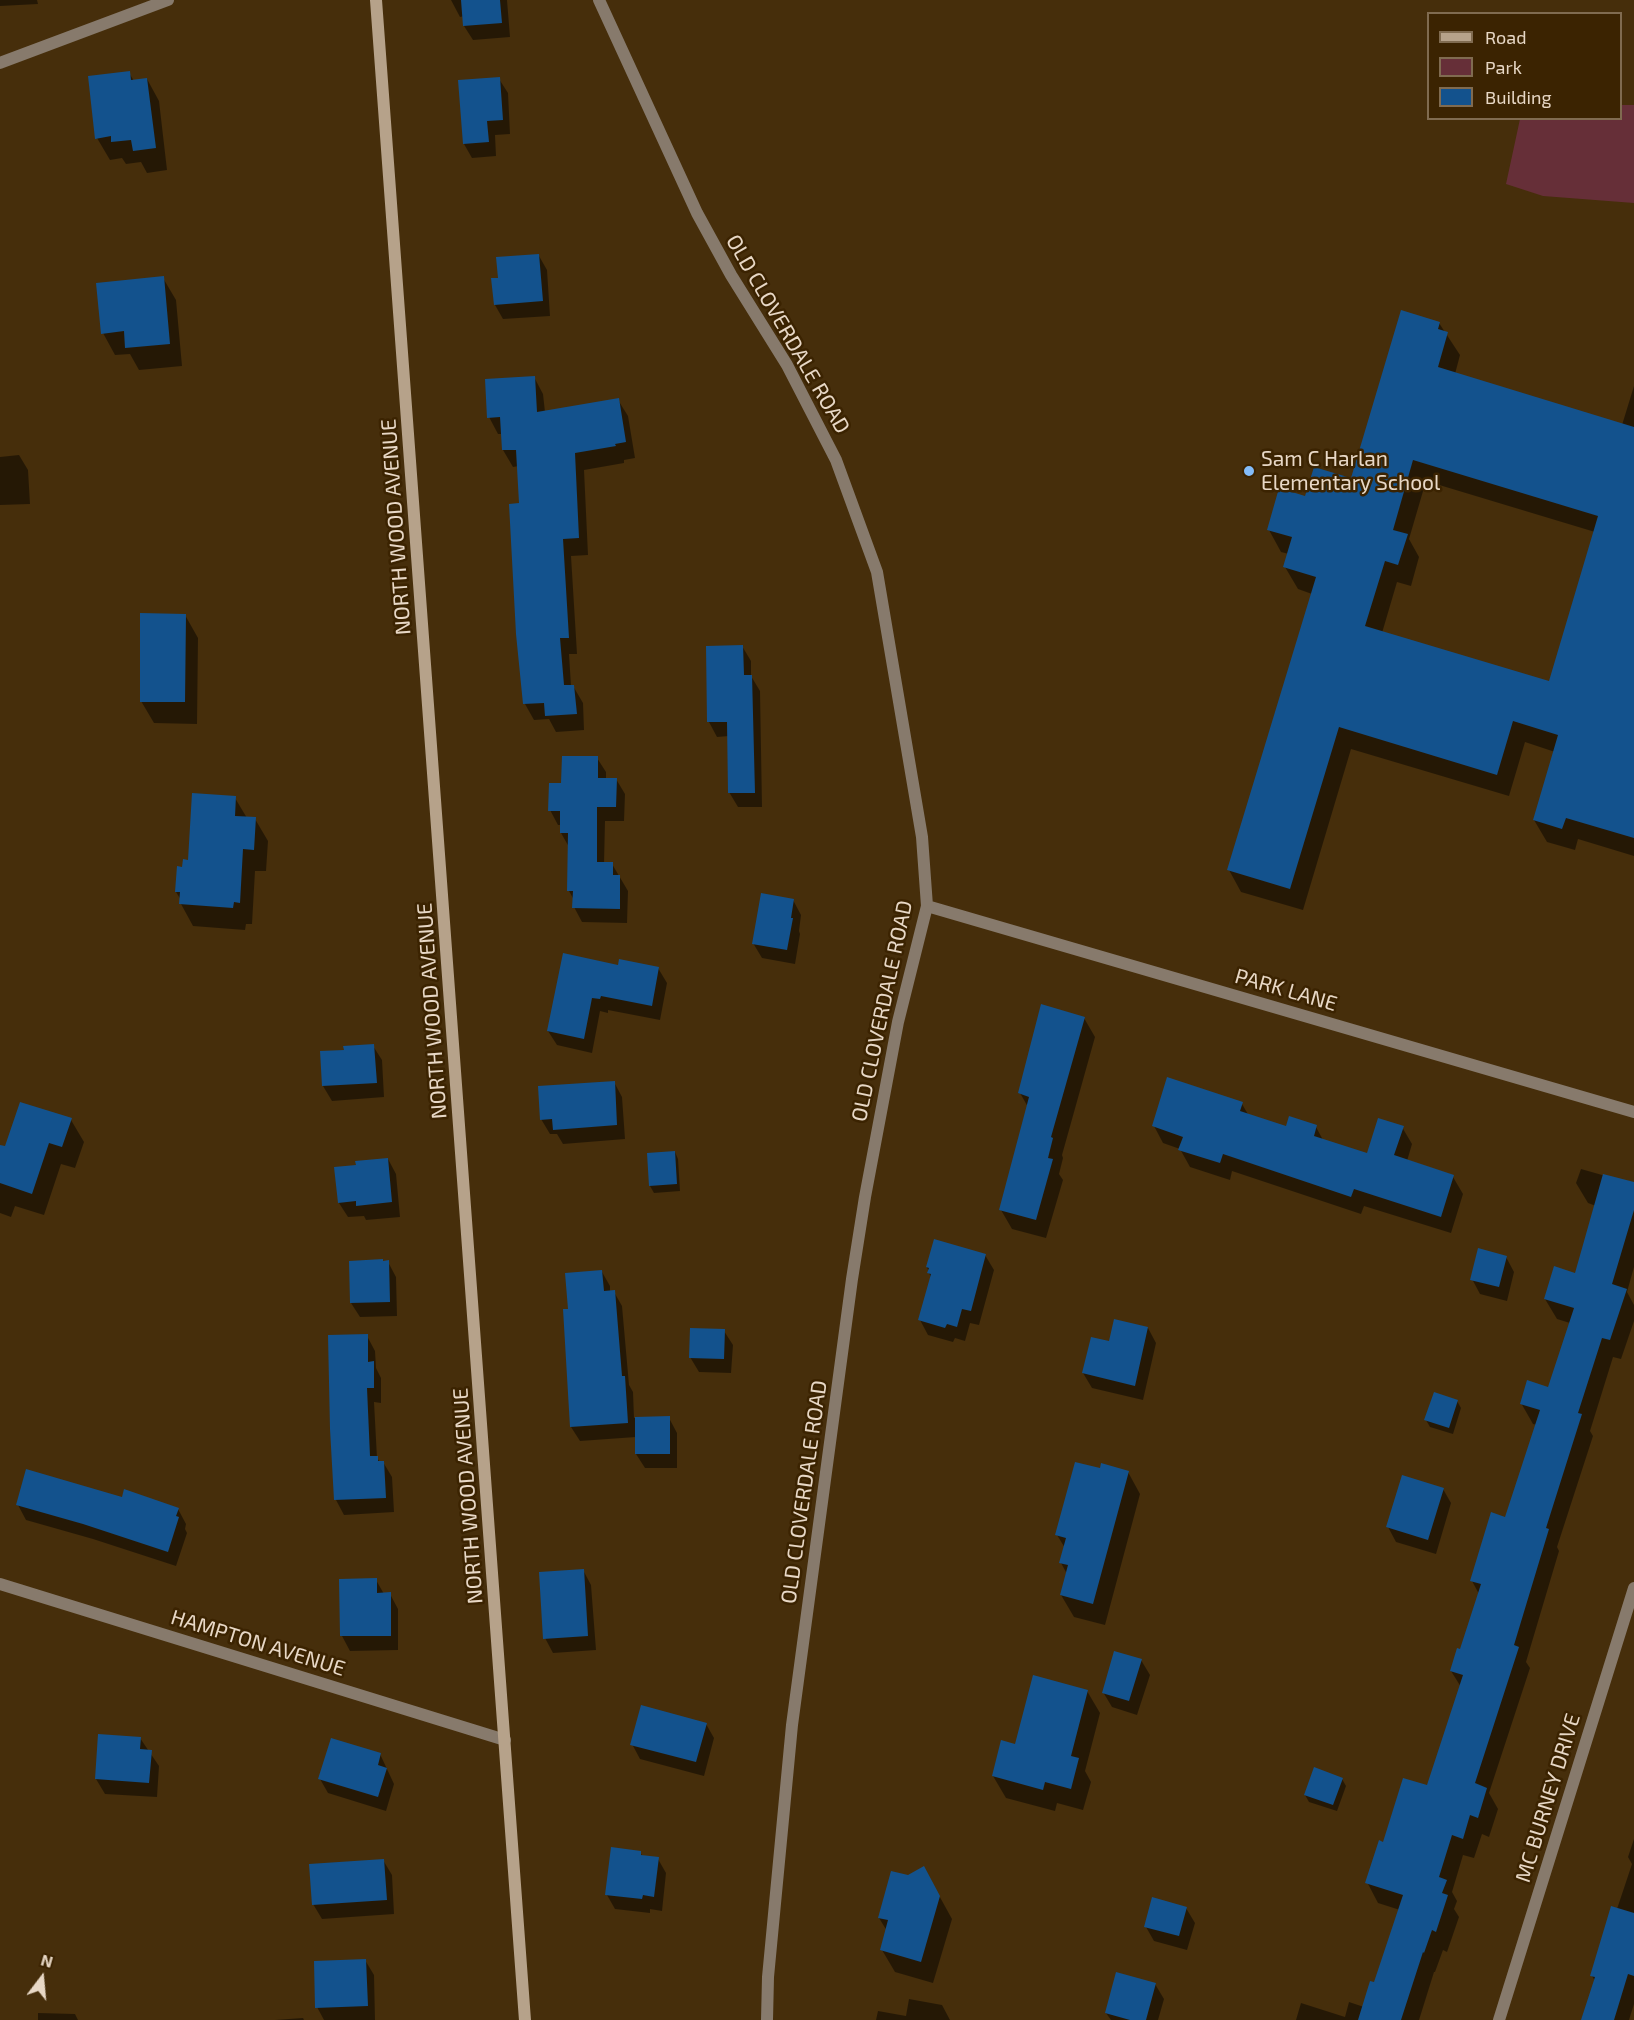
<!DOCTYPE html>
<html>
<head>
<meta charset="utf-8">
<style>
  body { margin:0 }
  #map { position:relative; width:1634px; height:2020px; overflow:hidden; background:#462e0b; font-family:"Exo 2",sans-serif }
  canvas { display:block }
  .legend { position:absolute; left:1427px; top:12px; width:195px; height:108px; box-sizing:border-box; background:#3b2301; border:2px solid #806b50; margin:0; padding:8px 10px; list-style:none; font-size:18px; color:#e8d8c6 }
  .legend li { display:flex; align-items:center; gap:12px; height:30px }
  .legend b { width:30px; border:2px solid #806b50 }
  .north { position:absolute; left:12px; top:1948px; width:60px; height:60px; -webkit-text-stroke:4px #3b2301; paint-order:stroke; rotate:16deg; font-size:16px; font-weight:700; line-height:24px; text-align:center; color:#e8d8c6 }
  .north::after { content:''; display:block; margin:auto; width:21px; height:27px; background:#e8d8c6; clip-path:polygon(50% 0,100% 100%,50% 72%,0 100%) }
</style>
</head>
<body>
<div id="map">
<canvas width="1634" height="2020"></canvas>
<ul class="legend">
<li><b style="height:8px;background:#b6a28a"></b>Road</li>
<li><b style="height:16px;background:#662f38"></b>Park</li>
<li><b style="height:16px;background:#13528d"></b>Building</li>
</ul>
<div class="north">N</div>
</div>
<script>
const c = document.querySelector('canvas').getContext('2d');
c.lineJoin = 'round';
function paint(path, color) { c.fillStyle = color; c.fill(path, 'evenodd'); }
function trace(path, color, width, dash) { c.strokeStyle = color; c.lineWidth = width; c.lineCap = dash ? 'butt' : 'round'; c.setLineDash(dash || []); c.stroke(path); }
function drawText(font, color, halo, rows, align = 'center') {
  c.font = font + ' "Exo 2",sans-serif'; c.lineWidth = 5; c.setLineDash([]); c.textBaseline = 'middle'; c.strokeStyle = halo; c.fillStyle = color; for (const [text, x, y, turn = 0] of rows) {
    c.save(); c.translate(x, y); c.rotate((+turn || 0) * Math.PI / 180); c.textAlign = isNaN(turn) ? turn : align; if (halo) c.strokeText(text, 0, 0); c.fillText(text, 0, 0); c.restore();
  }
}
const green = new Path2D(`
  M1621,105H1634V203L1543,196L1506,184L1520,119L1620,118Z`);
const shadow = new Path2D(`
  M0,0H37L38,4L0,6Z
  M451,0H507L510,37L473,40L464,26V16L460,17Z
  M129,73L134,81L147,79L159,101L167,170L147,173L141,162L126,164L122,158L110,160L97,138Z
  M499,79L508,93L510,134L495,135L496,156L472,158L464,144Z
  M539,256L547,270L550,316L503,319L495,305L500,279Z
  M163,278L176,300L182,366L139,370L130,354L115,355L103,333Z
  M1439,323L1460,355L1455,374L1622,425L1634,386V856L1578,839L1575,850L1547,842L1534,820L1555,752L1525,742L1509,796L1351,749L1303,910L1241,892L1229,870L1312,594L1298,589L1285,567L1289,554L1281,552L1269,530L1306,497L1352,480ZM1426,481L1595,532L1550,683L1382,633L1397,582L1411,586L1419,557L1409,539Z
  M534,377L543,394L545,412L618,400L628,416L635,458L624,460V463L584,470L588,555L571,556L577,654H569L571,686H573L583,703L584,730L556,732L549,719L534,720L525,704L510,505L521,504L519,466L513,467L503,450L502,434H498L489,417Z
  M19,455L28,470L30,504L0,505V457Z
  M185,615L198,638L197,724L154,723L141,701Z
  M742,646L751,661V676L760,691L762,807H738L729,792V736L717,737L709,722Z
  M597,758L606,772V779H616L625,794L624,821H605L604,864H612L628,891L627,923L582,922L574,907V900L569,891V847L561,833V825H558L550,810L563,784Z
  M235,798L247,818L255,819L268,841L266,871H255L252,924H246L245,930L193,926L181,904V900L176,892L184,868Z
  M793,900L801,915L799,931L800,934L795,964L762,958L753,943Z
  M620,966L658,968L667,983L660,1020L608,1010V1013L600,1011L592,1053L557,1045L548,1031Z
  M1084,1018L1095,1037L1062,1155L1063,1158L1059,1174L1063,1180L1046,1238L1012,1229L1001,1210L1028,1107L1020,1093Z
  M373,1046L382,1060L384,1097L332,1101L323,1086L321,1052L345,1051Z
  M614,1082L622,1097L625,1139L563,1144L557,1134H550L541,1119Z
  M1242,1104L1249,1116L1287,1128L1316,1127L1323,1140L1368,1155L1402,1127L1412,1144L1407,1161L1453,1177L1463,1194L1451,1233L1364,1206L1361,1214L1232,1171L1230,1180L1190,1167L1180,1149L1163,1143L1154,1126Z
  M71,1120L84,1142L75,1168L61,1164L44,1215L15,1206L11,1217L0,1213V1146L6,1148Z
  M675,1152L678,1159L680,1191L654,1193L650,1186L648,1155Z
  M388,1159L396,1174L400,1217L366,1220L364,1216L348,1217L339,1203L336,1168L357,1166Z
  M1581,1169L1634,1184V1267L1627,1292L1634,1305V1321L1621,1359L1613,1357L1590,1431L1593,1436L1557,1547L1559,1551L1526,1662L1530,1668L1489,1793L1498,1809L1489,1837L1482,1834L1474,1858L1463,1855L1452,1892L1457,1901L1454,1909L1459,1917L1447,1952L1443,1950L1435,1972H1434L1419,2020H1296L1301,2003L1345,2017L1349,2002L1364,2007L1375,1984L1400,1910L1378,1903L1367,1882L1384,1844L1428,1787L1461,1687L1451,1671L1461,1651L1479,1594L1472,1581L1506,1518L1537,1425L1533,1424L1521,1403L1549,1389L1570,1323L1557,1319L1545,1299L1576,1275L1596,1206L1588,1203L1576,1183Z
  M985,1255L994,1270L979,1325L970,1323L965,1341L955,1338L953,1342L928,1335L920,1320L931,1278L927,1267Z
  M1506,1257L1514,1272L1507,1301L1480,1294L1472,1279Z
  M383,1262H388L396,1277L397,1316L360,1317L351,1303Z
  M602,1272L610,1286V1292H614L622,1306L629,1385L633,1392L634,1418H669L677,1433V1468H645L636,1454V1437L580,1441L571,1427L570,1310Z
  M1148,1328L1156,1343L1143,1400L1092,1388L1083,1373L1110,1343Z
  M724,1331L733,1345L731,1373L699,1372L690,1357Z
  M367,1336L375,1351L376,1368L381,1378V1403L374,1402L377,1458L380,1462H383L392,1477L394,1512L344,1515L336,1500L332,1429Z
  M1457,1401L1461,1408L1453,1434L1430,1427L1426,1420Z
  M1101,1470L1128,1472L1140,1494L1105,1625L1074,1617L1061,1595L1067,1574L1061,1563L1065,1548L1057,1535Z
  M1443,1489L1451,1503L1436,1554L1396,1542L1388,1527Z
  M123,1498L178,1509L186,1524L185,1529L187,1533L176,1566L93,1539L26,1520L18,1505Z
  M583,1570L591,1585L596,1650L553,1653L545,1638Z
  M341,1580H376L384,1594H390L398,1609V1650L350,1651L342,1636Z
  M1141,1660L1150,1675L1137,1715L1112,1707L1103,1692Z
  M1087,1691L1100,1713L1085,1771L1091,1782L1083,1810L1057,1803L1055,1811L1006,1798L993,1776L1016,1746Z
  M706,1724L714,1738L704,1776L640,1759L632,1744Z
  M140,1738L159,1766L157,1797L105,1794L96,1779Z
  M380,1754L394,1784L386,1811L328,1793L320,1779Z
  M1342,1779L1346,1786L1337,1811L1309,1802L1305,1795Z
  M1634,1839V2004L1629,2020H1583L1595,1981L1592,1976L1617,1909L1632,1864L1628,1857Z
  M640,1852L643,1857L658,1859L666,1873L662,1911L650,1909V1913L615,1909L607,1895Z
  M383,1860L392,1875L394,1914L322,1919L313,1904Z
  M936,1890L952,1919L933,1983L895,1972L882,1950L887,1931L879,1918Z
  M1186,1908L1195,1923L1187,1950L1154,1941L1146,1927Z
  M365,1960L374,1975L375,2020H324L317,2007Z
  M1155,1984L1164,1999L1158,2020H1111L1106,2013Z
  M909,1999L942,2005L950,2020H876L878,2011L906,2016Z
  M38,2013L75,2014L78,2020H38Z
  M303,2018L304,2020H275Z`);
const building = new Path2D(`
  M461,0H500L502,23L463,26Z
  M130,71L131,80L147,78L156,148L133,151L131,140L111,142V136L95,139L88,76Z
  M500,77L503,120L487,121L489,142L463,144L458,80Z
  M539,254L543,301L494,305L491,278H498L496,257Z
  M164,276L170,344L125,348L124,331L101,334L96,283Z
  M1401,310L1440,322L1438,329L1448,332L1438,367L1634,427V838L1566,818L1562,829L1533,820L1558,735L1513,721L1497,775L1339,727L1290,889L1227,870L1316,577L1283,567L1292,537L1267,530L1279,488L1305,496L1314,467L1351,478ZM1413,460L1598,516L1549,681L1365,626L1385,561L1398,565L1408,534L1393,530Z
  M535,376L537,412L619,398L626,442L615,444L616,446L575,453L579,538L563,539L569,638H560L564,685H574L577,714L545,716L544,703L523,704L516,634L509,504L519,503L516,450H502L500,417L487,418L485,379Z
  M140,613L186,614L185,702H140Z
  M743,645L744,675H752L755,793H728L727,722H707L706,646Z
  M562,756H598V778H617L616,807H597V862H613V875H620V909L572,908L573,891H567L568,833H560V811H548L549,783H561Z
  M192,793L236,796L235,816L256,817L254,850L243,849L240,903L234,902L233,908L179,904L180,892H175L177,866L182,867L183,859L188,860Z
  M761,893L794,899L791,918H793L787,950L752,944Z
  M563,953L618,965L619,959L659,967L652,1006L601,996L600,999L592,998L584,1039L547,1031Z
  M1041,1004L1085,1017L1051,1137L1053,1138L1048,1158L1053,1159L1036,1220L999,1210L1029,1097L1018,1093Z
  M374,1044L377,1083L322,1086L320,1051L344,1050L343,1046Z
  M1167,1077L1243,1102L1240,1111L1286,1126L1289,1116L1317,1125L1314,1136L1367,1153L1378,1118L1404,1126L1394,1155L1454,1175L1441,1217L1354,1189L1351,1197L1223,1154L1220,1163L1178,1150L1183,1137L1152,1126Z
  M615,1081L617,1125L553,1130L552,1119L540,1120L538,1086Z
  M20,1102L72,1118L62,1147L49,1143L32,1194L0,1183V1145L5,1146Z
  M675,1151L677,1184L649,1186L647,1153Z
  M388,1158L392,1202L356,1206V1201L338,1203L334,1167L356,1165L355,1161Z
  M1603,1174L1634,1182V1210L1612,1284L1627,1289L1610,1340L1602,1338L1578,1413L1582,1414L1546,1528L1549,1529L1514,1645L1519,1647L1475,1783L1487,1788L1478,1818L1470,1815L1463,1839L1452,1835L1439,1877L1447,1880L1442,1893L1448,1895L1436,1932L1432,1930L1424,1953L1423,1952L1401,2020H1358L1370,1981L1374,1982L1403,1895L1365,1883L1379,1840L1383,1842L1403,1778L1427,1785L1463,1675L1450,1671L1457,1648L1460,1649L1481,1584L1470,1581L1491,1512L1505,1517L1540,1410L1520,1404L1527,1380L1548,1387L1574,1308L1544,1299L1554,1266L1575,1273Z
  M934,1239L986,1254L971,1311L962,1309L957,1327L947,1324L945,1328L918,1320L931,1274L927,1273L929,1268L926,1267Z
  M1478,1248L1507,1256L1499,1287L1470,1280Z
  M383,1259V1261L389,1260L390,1302L350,1303L349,1261Z
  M602,1270L604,1291L615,1290L622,1376H625L628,1423L570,1427L563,1309H568L565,1273Z
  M1114,1319L1148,1327L1135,1386L1082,1373L1091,1337L1109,1341Z
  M690,1328L725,1329L724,1359L689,1358Z
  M368,1334V1362L374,1361V1388H367L370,1456H378V1461H384L386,1498L334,1500L330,1429L328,1335Z
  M1434,1392L1458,1400L1449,1428L1424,1420Z
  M670,1416V1454H635V1417Z
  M1075,1462L1100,1468L1101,1463L1129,1471L1093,1604L1060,1595L1068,1565L1059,1563L1066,1538L1055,1535Z
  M26,1469L122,1497L124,1489L179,1508L176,1516L179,1517L168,1552L83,1524L16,1505Z
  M1402,1475L1444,1488L1428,1540L1386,1527Z
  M584,1569L588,1636L543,1639L539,1572Z
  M377,1578V1593L391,1592V1636H340L339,1579Z
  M1114,1651L1142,1659L1129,1701L1102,1693Z
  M1033,1675L1088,1690L1071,1756L1079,1758L1071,1789L1045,1782L1043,1790L992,1776L1001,1740L1015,1744Z
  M641,1705L707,1723L696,1762L630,1745Z
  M98,1734L141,1737L140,1749L152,1750L149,1783L95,1779Z
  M331,1738L381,1753L378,1765L387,1768L378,1797L318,1779Z
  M1314,1767L1343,1778L1333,1805L1304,1795Z
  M611,1847L641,1851V1855L659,1857L654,1897L643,1895L642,1899L605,1895Z
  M384,1859L387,1900L312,1905L309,1864Z
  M924,1866L940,1896L921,1962L880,1950L888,1920L878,1918L891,1871L908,1875Z
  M1152,1897L1187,1907L1179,1936L1144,1927Z
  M1611,1906L1634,1913V1976L1628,1974L1614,2020H1581L1595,1977L1590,1976Z
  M366,1959L368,2006L315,2008L314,1961Z
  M1116,1972L1156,1983L1146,2020H1130L1105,2013Z`);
const minor = new Path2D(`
  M599,0L697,213L731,275L787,365L836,460L877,572L922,837L927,906L898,1022L865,1197L852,1279L792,1725L768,1977L767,2020
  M0,63L168,0
  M927,906L1634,1112
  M0,1584L505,1740
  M1499,2020L1634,1588`);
const secondary = new Path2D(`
  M376,0L525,2020`);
const markers = [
  [1249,471,6,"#83bcfa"]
];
const streetNames = [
  ["OLD CLOVERDALE ROAD",788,334,60],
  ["NORTH WOOD AVENUE",396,527,-94],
  ["PARK LANE",1286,990,16],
  ["NORTH WOOD AVENUE",432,1011,-94],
  ["OLD CLOVERDALE ROAD",882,1011,-78],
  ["OLD CLOVERDALE ROAD",804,1492,-82],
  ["NORTH WOOD AVENUE",468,1496,-94],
  ["HAMPTON AVENUE",258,1643,17],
  ["MC BURNEY DRIVE",1548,1798,-73]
];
const poiNames = [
  ["Sam C Harlan",1261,459],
  ["Elementary School",1261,483]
];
paint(green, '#662f38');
paint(shadow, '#0007');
paint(building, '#13528d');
trace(minor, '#877a6c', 12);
trace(secondary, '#b6a28a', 12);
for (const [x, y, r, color] of markers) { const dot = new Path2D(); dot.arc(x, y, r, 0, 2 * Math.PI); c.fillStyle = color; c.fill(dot); trace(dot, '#3b2301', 2); }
drawText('21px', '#e8d8c6', '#3b2301', streetNames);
drawText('21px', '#e8d8c6', '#3b2301', poiNames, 'left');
</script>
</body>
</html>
